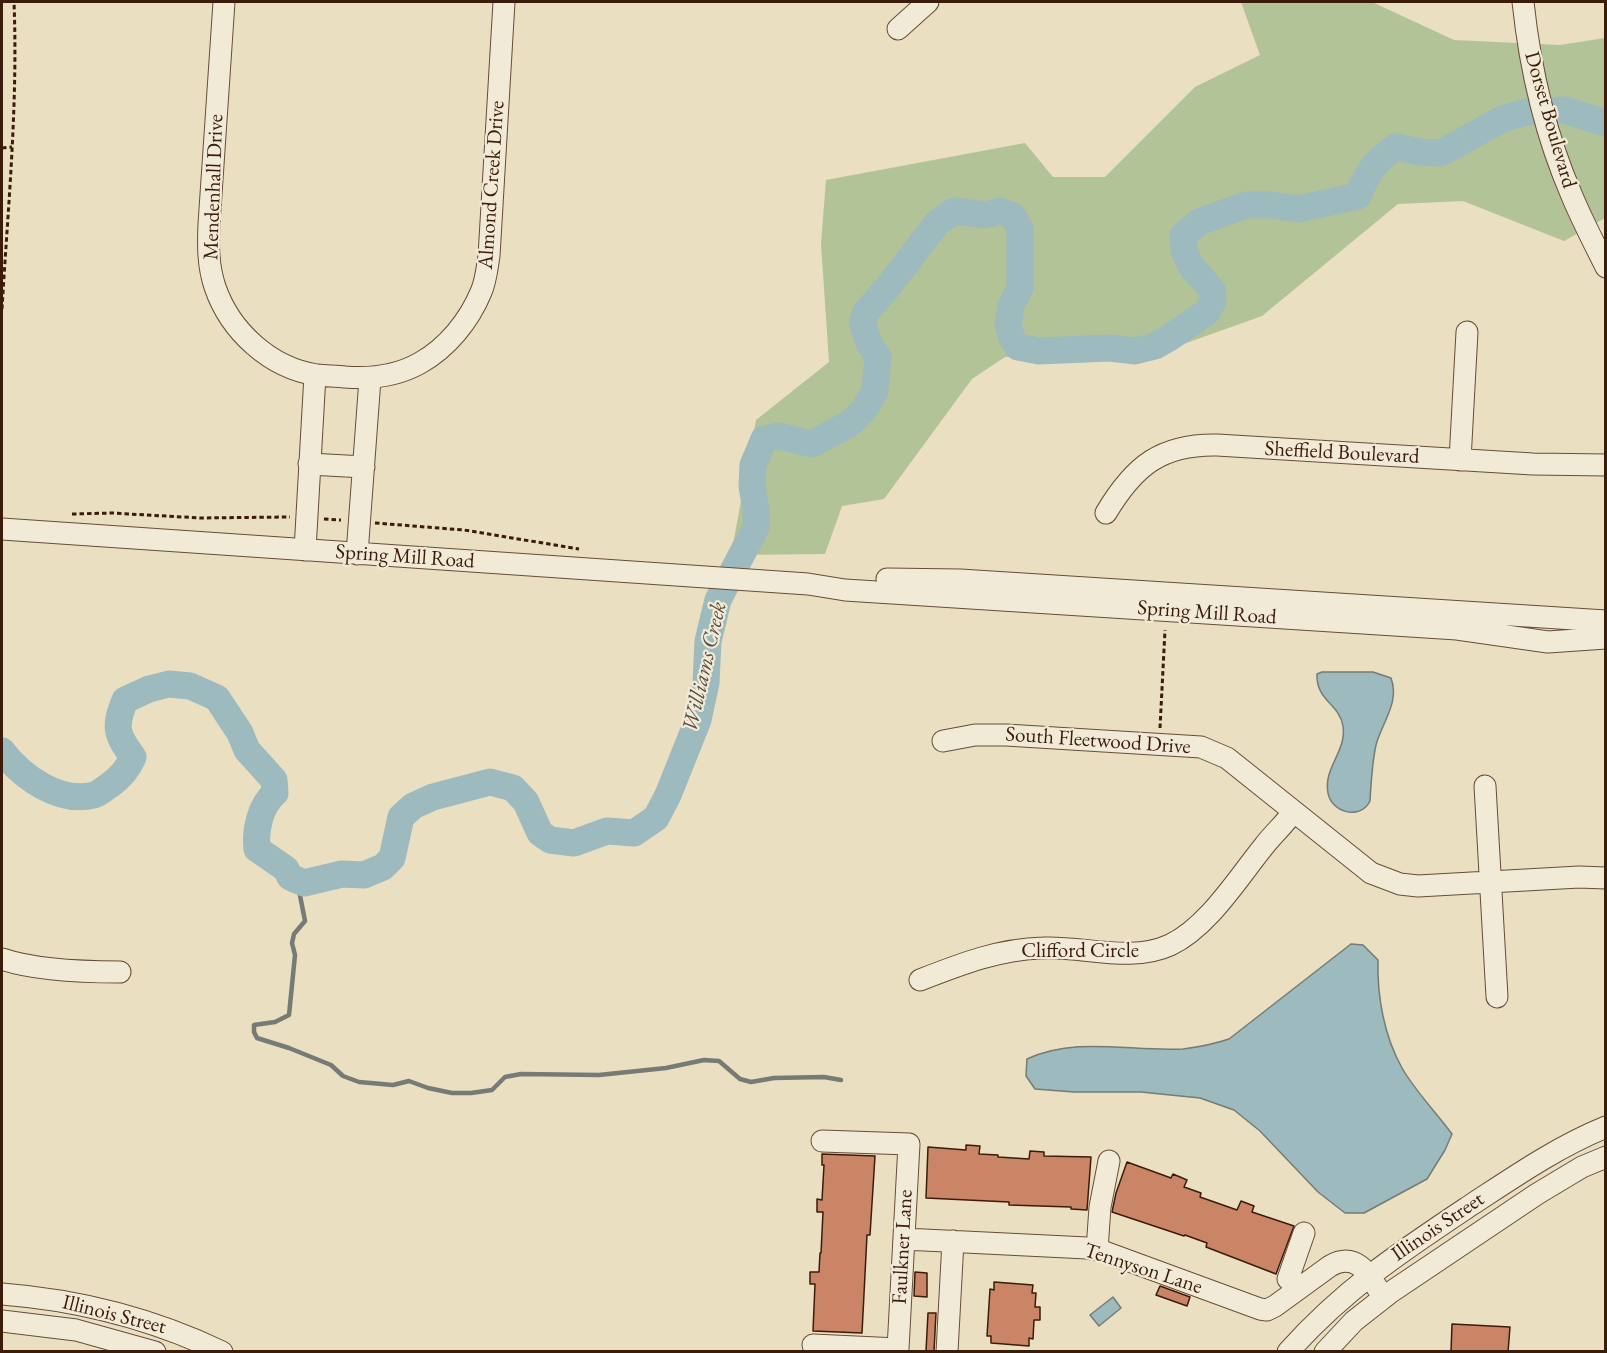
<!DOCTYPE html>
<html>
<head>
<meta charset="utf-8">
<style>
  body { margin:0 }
  #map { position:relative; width:1607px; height:1353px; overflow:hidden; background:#eadfc1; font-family:"EB Garamond",serif }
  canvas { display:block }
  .frame { position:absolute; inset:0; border:3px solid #3b1c0a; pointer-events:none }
</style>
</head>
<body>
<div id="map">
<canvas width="1607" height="1353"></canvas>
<div class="frame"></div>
</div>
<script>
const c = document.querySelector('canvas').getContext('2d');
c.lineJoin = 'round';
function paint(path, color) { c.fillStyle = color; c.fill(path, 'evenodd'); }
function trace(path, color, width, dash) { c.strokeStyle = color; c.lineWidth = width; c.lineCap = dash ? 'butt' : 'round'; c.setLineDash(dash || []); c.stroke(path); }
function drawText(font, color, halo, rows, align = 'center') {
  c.font = font + ' "EB Garamond",serif'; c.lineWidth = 4.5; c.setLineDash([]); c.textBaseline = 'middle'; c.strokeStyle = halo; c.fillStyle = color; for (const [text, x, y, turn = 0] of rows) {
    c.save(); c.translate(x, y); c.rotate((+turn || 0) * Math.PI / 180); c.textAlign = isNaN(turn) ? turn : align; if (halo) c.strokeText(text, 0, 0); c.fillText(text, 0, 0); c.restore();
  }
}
const green = new Path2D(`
  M1241,2H1372L1454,40L1560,45L1605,38V218L1564,241L1463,201L1398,204L1262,316L1136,361L1005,357L972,379L884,499L842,506L825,554L731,555L756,420L829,362L821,244L826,180L1025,143L1053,177H1105L1195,87L1260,55Z`);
const water = new Path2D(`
  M1322,672H1373L1391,678C1400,703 1382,722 1376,745C1372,763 1371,783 1370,801C1360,821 1331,812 1328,793C1323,768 1347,751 1343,726C1339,703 1316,701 1317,674Z
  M1351,944L1363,945L1378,960C1377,996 1384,1036 1402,1068C1415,1091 1436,1112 1452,1134L1445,1150L1427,1179L1364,1213H1345L1318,1192L1260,1131L1234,1110L1200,1098L1141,1092H1074L1035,1089L1026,1076L1027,1059C1077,1036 1131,1052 1183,1049C1199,1047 1214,1044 1229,1039Z
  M1113,1297L1121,1308L1099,1326L1090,1315Z`);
const stream = new Path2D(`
  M297,880L305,921L294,934L292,943L295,955L289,1015L275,1022L254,1025V1032L257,1038L289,1048L331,1065L343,1076L359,1082L393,1085L409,1081L428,1088L452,1093H471L492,1090L505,1077L521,1074L599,1075L666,1068L704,1060L719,1061L740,1079L751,1082L774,1078L824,1077L841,1080`);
const river = new Path2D(`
  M2,751C22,777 59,804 94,795C100,793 105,788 110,785C121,777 128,769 133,757C116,734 114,727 125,700L149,689L169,684L190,686L217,698L240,733L247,750L274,780L275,793C260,806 255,830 257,849L286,869L290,877L304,883L342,874L364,875L383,867L392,858L401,817L413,806L433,797L490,782L513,788L526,802L540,833L550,840L574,843L607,831L634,833L656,818L668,795L698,720L706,683L708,641L718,600L756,527V510L752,486L753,465L764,439L779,436L812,444L849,424L863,411L875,391L878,357L869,343L862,322L866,312L888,287L937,223L954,211L985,215L1000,211L1013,216L1020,229V289L1011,305L1008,325L1012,338L1018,347L1039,351L1110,348L1135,351L1155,346L1169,338L1207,312L1213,301L1212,290L1191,266L1184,251L1183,236L1199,222L1246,205H1272L1298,209L1358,196C1368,171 1374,162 1396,147L1420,152L1441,153L1502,119L1526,112L1564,110L1606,123`);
const building = new Path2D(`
  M966,1145L980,1146L979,1154L998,1155V1157L1029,1159L1030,1151L1044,1152V1156L1091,1157L1087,1210L1071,1209V1207L1009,1205V1202L926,1198L928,1147L966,1150Z
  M822,1154L875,1156L870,1235H867L862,1333L813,1331L815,1284H810V1272H819L820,1253H821L823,1212H817V1199L822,1200L824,1165H822Z
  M1127,1162L1171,1178L1173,1174L1187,1180L1184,1187L1201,1193L1200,1197L1237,1210L1241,1201L1254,1206L1252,1212L1294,1226L1276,1274L1206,1247L1207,1243L1185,1235L1184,1236L1112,1212L1116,1193Z
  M915,1272L927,1273V1297L914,1296Z
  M994,1282L1033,1285L1032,1293H1036L1035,1307H1040V1320H1034L1033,1339L1029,1338V1346L991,1343V1336H987L990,1289L994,1290Z
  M1160,1286L1190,1297L1187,1306L1156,1295Z
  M928,1313H936L934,1351H926Z
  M1452,1324L1510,1327L1508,1352H1451Z`);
const path = new Path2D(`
  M2,148L12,147
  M2,309C8,207 18,104 14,2
  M72,514L112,513L200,518L290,517
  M324,519L341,520
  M375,523L464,530L579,549
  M1160,728L1165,630`);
const minor = new Path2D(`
  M224,2L209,224C208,246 208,266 215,287C230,331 270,368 317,375C326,376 336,376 345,377C370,379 397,376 420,363C447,348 469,321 481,292C486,281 487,268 489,256L504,2
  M1523,2C1530,68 1545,134 1572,196C1582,220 1594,243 1606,267
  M898,29L928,2
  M1460,460L1467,332
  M309,464L364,467
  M1106,513C1134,466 1161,444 1217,445L1533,464L1606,465
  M2,529L808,584L845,590L1457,629L1548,642L1606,638
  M305,550L315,375
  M357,554L370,379
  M887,579L960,580L1606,621
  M943,741L975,735H1006L1201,747L1227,758L1371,873L1400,884L1418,886L1579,877L1606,878
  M1485,786L1497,997
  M2,959C34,970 85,972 120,972
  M920,980C961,964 999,949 1043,948C1084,946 1131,963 1170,945C1208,927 1238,878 1264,846C1273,834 1285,824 1293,812
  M904,1239L1087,1248L1102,1251L1260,1309L1267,1310L1275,1306L1330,1266C1358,1250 1370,1277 1383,1297
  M1097,1250L1100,1207L1109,1161
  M1288,1279L1304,1233
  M2,1294C79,1300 151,1318 222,1352
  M2,1321L76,1330L155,1352
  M813,1345L898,1349L909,1144L822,1141
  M947,1352L953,1241
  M1288,1352C1344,1289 1402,1251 1471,1205C1514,1177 1557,1147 1606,1127
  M1325,1352L1354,1321L1391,1292L1537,1194L1582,1167L1606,1157`);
const streetNames = [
  ["Dorset Boulevard",1550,120,74],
  ["Almond Creek Drive",492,185,-86],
  ["Mendenhall Drive",214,187,-88],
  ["Sheffield Boulevard",1342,453,3],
  ["Spring Mill Road",405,557,4],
  ["Spring Mill Road",1207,613,4],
  ["South Fleetwood Drive",1098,741,4],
  ["Clifford Circle",1080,951],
  ["Illinois Street",1438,1227,-34],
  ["Faulkner Lane",903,1247,-87],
  ["Tennyson Lane",1143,1269,18],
  ["Illinois Street",114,1315,14]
];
const waterNames = [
  ["Williams Creek",705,667,-77]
];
paint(green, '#b2c397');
paint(water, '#9dbabe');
trace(water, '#767b76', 1.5);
trace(stream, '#767b76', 4.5);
trace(river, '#9dbabe', 27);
paint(building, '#ca8567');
trace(building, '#3b1c0a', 1.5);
trace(minor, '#674d38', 23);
trace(path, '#3b1c0a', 3, [4.5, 3]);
trace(minor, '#f1ead7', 21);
drawText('21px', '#3b1c0a', '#f1ead7', streetNames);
drawText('italic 22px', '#584b40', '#f1ead7', waterNames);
</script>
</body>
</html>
